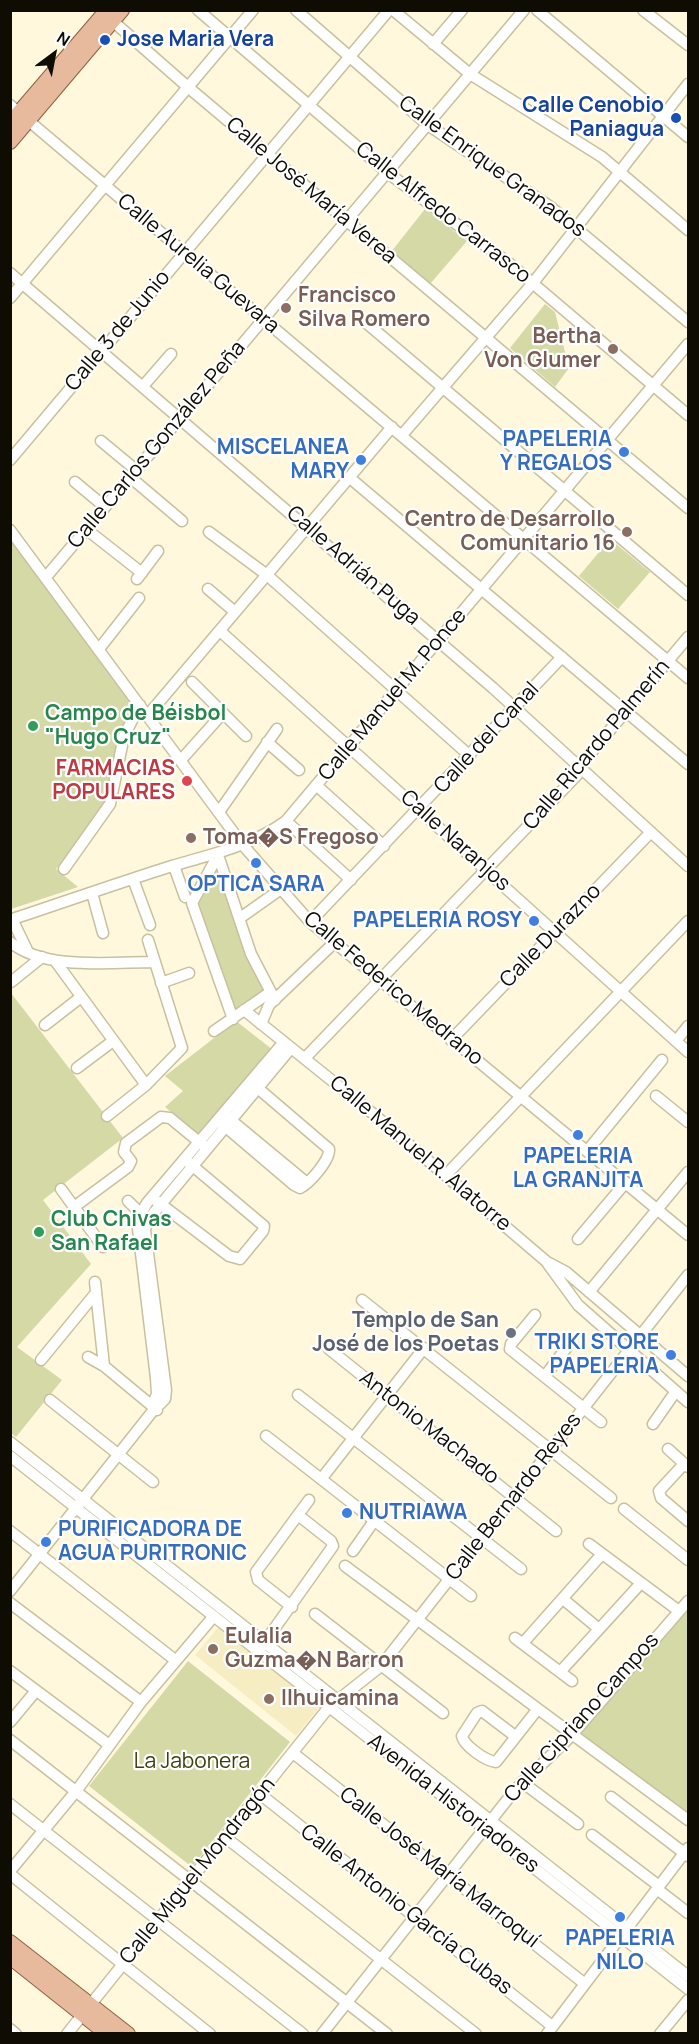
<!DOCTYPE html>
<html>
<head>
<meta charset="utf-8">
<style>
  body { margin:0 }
  #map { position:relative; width:699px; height:2044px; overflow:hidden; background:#fff8dc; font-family:Manrope,sans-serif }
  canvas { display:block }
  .frame { position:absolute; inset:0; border:12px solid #0f0c03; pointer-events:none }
  .north { position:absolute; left:24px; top:24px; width:60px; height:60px; -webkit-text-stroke:4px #fff; paint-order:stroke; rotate:32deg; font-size:16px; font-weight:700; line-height:24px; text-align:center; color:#0f0c03 }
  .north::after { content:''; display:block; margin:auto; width:21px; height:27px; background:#0f0c03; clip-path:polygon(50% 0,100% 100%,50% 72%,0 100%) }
</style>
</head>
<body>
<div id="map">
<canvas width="699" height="2044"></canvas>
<div class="frame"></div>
<div class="north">N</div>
</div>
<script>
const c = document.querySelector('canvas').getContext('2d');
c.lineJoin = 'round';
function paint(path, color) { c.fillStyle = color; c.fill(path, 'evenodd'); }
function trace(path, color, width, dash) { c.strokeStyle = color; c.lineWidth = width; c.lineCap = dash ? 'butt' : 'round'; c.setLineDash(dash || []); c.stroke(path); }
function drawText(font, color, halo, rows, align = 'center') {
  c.font = font + ' Manrope,sans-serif'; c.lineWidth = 4.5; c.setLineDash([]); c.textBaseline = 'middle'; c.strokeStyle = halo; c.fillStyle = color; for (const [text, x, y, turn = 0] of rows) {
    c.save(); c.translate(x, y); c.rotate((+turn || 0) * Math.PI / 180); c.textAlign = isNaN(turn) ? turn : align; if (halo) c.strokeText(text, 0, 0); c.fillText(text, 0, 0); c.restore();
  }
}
const built = new Path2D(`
  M221,1624L322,1704L296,1736L195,1655Z`);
const green = new Path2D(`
  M425,209L467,241L430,284L391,252Z
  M545,304L555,312L569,368L555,387L510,348Z
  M610,539L650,572L618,609L579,576Z
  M10,540L136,707L109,799L98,817L56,869L78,887L11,909Z
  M215,864L257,979L265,988L234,1013L195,903Z
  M11,993L123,1138L43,1200L91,1264L17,1347L62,1380L16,1437L11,1433Z
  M236,1021L273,1050L201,1137L165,1107L183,1091L165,1076Z
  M688,1607V1816L575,1735Z
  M188,1661L290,1742L192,1867L89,1786Z`);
const minor = new Path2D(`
  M198,10L388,173L510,264L688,415
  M296,10L428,125L552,208L688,322
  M393,10L470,74L602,157L688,230
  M537,10L688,137
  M643,10L688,45
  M107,16L189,88L688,508
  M433,44L462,10
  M10,105L688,678
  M10,273L493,688L688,866
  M10,298L253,10
  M364,321L688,595
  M144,385L171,354
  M402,435L533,283L688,84
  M101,441L136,470
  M10,460L389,10
  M130,477L182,521
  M350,478L688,764
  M75,482L105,507
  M86,529L142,573
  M10,530L242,844L310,922L688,1235
  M209,532L267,575L470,756
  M46,577L524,10
  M137,579L158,551
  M208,589L235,612
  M220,631L688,1052
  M99,649L139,598
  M192,682L246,736
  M148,715L392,427
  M267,742L299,770
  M181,760L223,713
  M316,785L384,846
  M219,812L277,729
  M286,821L351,880
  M218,855L192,903L233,1019
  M218,855L251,954L275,1000
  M174,866L185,897
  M64,869L110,804L124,736L140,705
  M133,879L150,925
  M92,893L103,933
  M240,918L281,889
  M12,919L28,952
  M10,920C64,902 118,883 172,866C212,854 252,846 286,821L688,344
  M310,922L562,657
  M10,942C45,971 112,962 155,962
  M56,962L146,1085
  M11,982L42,957
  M161,983L189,973
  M244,1010L371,1112L547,1262L566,1272L688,1376
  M261,1024L269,1005L335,942
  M45,1025L81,997
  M214,1031L269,993
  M451,1040L651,832
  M676,1041L688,1026
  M305,1058L577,775L579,767L688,637
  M77,1068L113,1041
  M656,1096L688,1122
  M107,1116L146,1085L182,1048L148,940
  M226,1116L307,1183
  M220,1122L294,1185L300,1188C310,1183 330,1160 329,1149L253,1084
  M588,1150L662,1060
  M446,1175L688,921
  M61,1189L103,1247
  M154,1199L229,1256L240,1259L263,1231L264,1226L188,1162
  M128,1201L140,1213
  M74,1207L128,1167L131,1161L124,1152L126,1143L161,1117L170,1118L204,1146
  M578,1239L626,1182
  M548,1264L578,1305L688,1402
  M95,1282L104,1366
  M589,1292L688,1172
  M362,1300L611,1498
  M535,1315L511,1344L510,1349L601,1422
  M329,1349L556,1531
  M88,1357L104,1366L157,1410
  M41,1360L95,1294
  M545,1376L567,1347
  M298,1395L521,1569
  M50,1400L153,1482
  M152,1406L157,1394L156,1378L137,1220L147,1203L284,1042
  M653,1424L676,1391
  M266,1436L471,1596
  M10,1442L688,1976
  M668,1449L688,1467
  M10,1456L688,1989
  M684,1464L659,1491L661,1498L688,1521
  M322,1478L424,1348
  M624,1509L688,1560
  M10,1531L175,1660
  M589,1544L679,1611
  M353,1551L374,1521
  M345,1566L688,1820
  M10,1591L152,1412L165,1399L166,1390L145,1230L147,1221L291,1048
  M563,1599L599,1629
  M10,1603L141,1702
  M292,1607L258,1580L256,1572L309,1500
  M315,1614L443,1713
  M515,1638L572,1681
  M523,1643L602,1554
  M262,1646L333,1546L331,1541L298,1515
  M10,1671L108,1744
  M560,1672L641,1583
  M10,1722L35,1692
  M515,1736L482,1711L477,1713L462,1736C464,1746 486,1761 496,1762L537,1710
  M10,1740L387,2034
  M293,1753L585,1984
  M522,1782L578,1824
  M260,1794L552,2026
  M611,1797L688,1856
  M10,1804L303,2034
  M592,1835L659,1886
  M225,1837L476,2034
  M10,1871L77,1790L141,1702L214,1616
  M10,1874L210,2034
  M657,1889L688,1913
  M10,2029L16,2034
  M67,2034L329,1707L381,1666L688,1275
  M322,2034L515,1790L571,1736L688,1601
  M547,2034L688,1848
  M660,2034L688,2000`);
const major = new Path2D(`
  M10,123L107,10
  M10,142L122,10
  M10,1942L128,2034
  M10,1957L107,2034`);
const markers = [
  [105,40,6,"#1a4fb4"],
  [676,118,6,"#1a4fb4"],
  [286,308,6,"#8d6e63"],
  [613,349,6,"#8d6e63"],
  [624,452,6,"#3f7fe0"],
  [361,460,6,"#3f7fe0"],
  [627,532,6,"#8d6e63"],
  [33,726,6,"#2e9e5b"],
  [187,781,6,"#e0444e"],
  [191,838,6,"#8d6e63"],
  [256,863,6,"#3f7fe0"],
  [534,921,6,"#3f7fe0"],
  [578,1135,6,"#3f7fe0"],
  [39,1232,6,"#2e9e5b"],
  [511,1333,6,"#6b7280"],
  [671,1355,6,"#3f7fe0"],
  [347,1513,6,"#3f7fe0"],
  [46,1542,6,"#3f7fe0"],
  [213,1649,6,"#8d6e63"],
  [269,1699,6,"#8d6e63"],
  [620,1917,6,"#3f7fe0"]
];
const transitNames = [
  ["Jose Maria Vera",117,40],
  ["Calle Cenobio",664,106,"right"],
  ["Paniagua",664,130,"right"]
];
const streetNames = [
  ["Calle Enrique Granados",492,167,36],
  ["Calle José María Verea",311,191,40],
  ["Calle Alfredo Carrasco",443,213,38],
  ["Calle Aurelia Guevara",198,264,40],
  ["Calle 3 de Junio",118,331,-50],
  ["Calle Carlos González Peña",157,445,-50],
  ["Calle Adrián Puga",353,566,41],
  ["Calle Manuel M. Ponce",393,695,-50],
  ["Calle del Canal",487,738,-47],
  ["Calle Ricardo Palmerín",597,745,-50],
  ["Calle Naranjos",455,841,42],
  ["Calle Durazno",551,936,-46],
  ["Calle Federico Medrano",393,989,40],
  ["Calle Manuel R. Alatorre",420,1154,40],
  ["Antonio Machado",429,1428,38],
  ["Calle Bernardo Reyes",514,1497,-52],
  ["Calle Cipriano Campos",582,1718,-48],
  ["Avenida Historiadores",453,1804,38],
  ["Calle José María Marroquí",439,1868,38],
  ["Calle Miguel Mondragón",198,1871,-51],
  ["Calle Antonio García Cubas",406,1910,38]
];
const educationNames = [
  ["Francisco",298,296],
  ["Silva Romero",298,320],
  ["Bertha",601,337,"right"],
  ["Von Glumer",601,361,"right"],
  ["Centro de Desarrollo",615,520,"right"],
  ["Comunitario 16",615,544,"right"],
  ["Toma�S Fregoso",203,838],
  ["Eulalia",225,1637],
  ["Guzma�N Barron",225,1661],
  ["Ilhuicamina",281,1699]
];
const shopNames = [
  ["PAPELERIA",612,440],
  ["Y REGALOS",612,464],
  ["MISCELANEA",349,448],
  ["MARY",349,472],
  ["OPTICA SARA",256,885,"center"],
  ["PAPELERIA ROSY",522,921],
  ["PAPELERIA",578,1157,"center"],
  ["LA GRANJITA",578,1181,"center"],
  ["TRIKI STORE",659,1343],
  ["PAPELERIA",659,1367],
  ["NUTRIAWA",359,1513,"left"],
  ["PURIFICADORA DE",58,1530,"left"],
  ["AGUA PURITRONIC",58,1554,"left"],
  ["PAPELERIA",620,1939,"center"],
  ["NILO",620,1963,"center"]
];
const leisureNames = [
  ["Campo de Béisbol",45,714],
  ["\"Hugo Cruz\"",45,738],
  ["Club Chivas",51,1220],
  ["San Rafael",51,1244]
];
const healthNames = [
  ["FARMACIAS",175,769],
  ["POPULARES",175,793]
];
const worshipNames = [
  ["Templo de San",499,1321],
  ["José de los Poetas",499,1345]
];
const parkNames = [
  ["La Jabonera",192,1762]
];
paint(built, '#f7edc3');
paint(green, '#d4d9a6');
trace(minor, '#c8c09f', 13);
trace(major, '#915f3e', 16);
trace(minor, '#fff', 10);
trace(major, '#e7ba9e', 14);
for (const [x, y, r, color] of markers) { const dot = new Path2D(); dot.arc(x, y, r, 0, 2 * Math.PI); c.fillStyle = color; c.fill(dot); trace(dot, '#fff', 2); }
drawText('bold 21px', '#164399', '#fff', transitNames, 'left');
drawText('21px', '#0f0c03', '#fff', streetNames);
drawText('bold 21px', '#785e54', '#fff', educationNames, 'left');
drawText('bold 21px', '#366cbe', '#fff', shopNames, 'right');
drawText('bold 21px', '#27864d', '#fff', leisureNames, 'left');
drawText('bold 21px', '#be3a42', '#fff', healthNames, 'right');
drawText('bold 21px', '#5b616d', '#fff', worshipNames, 'right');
drawText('21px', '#3c3f0e', '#fff', parkNames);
</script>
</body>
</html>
